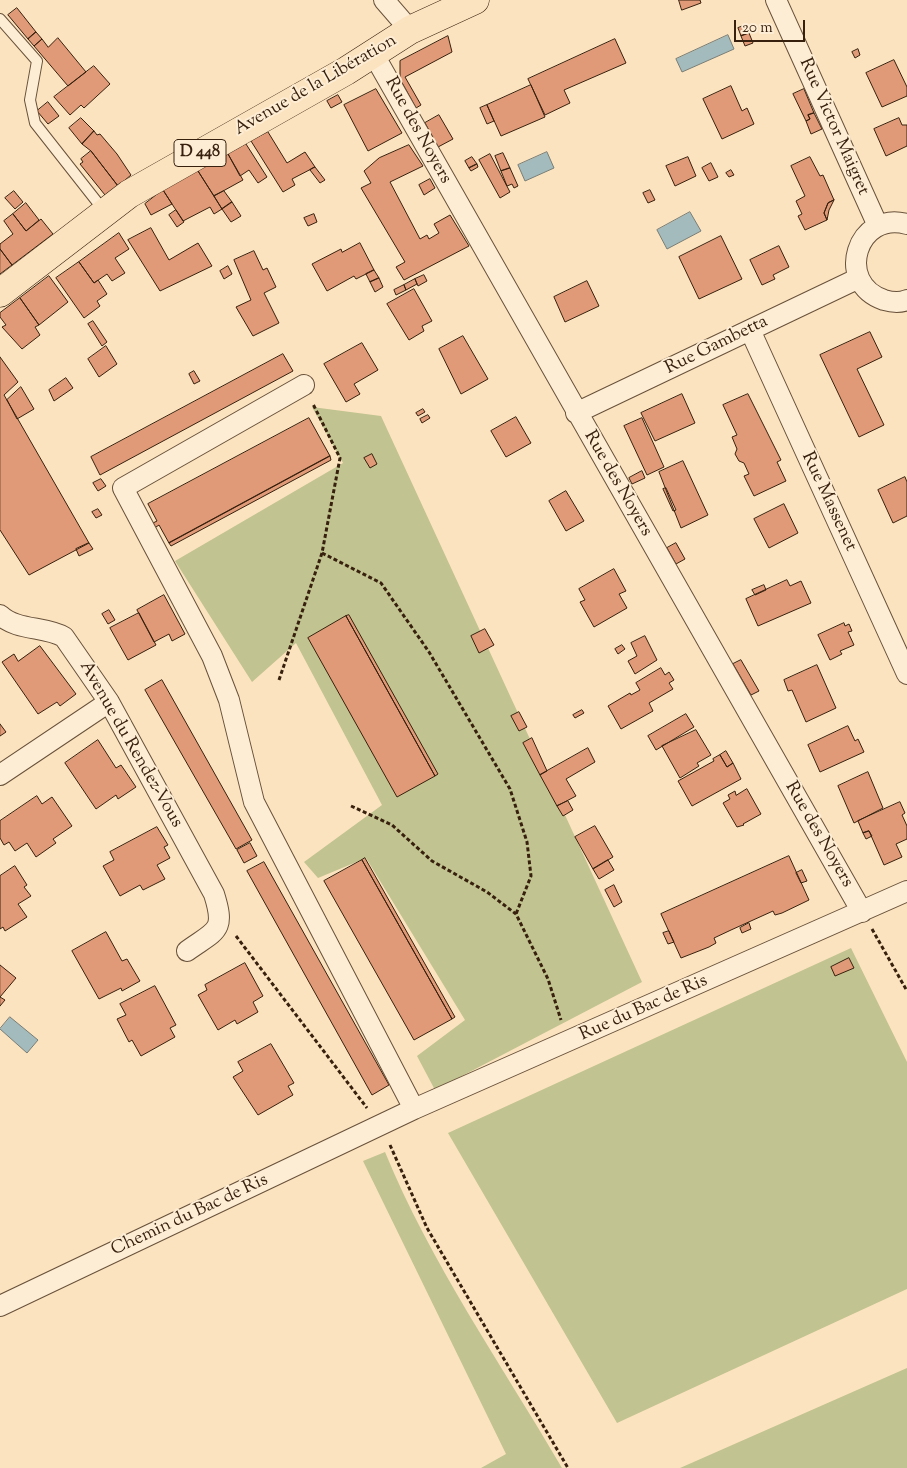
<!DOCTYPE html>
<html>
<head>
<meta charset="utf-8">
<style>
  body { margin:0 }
  #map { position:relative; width:907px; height:1468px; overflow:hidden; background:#fce3bf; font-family:"Sorts Mill Goudy",serif }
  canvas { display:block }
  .scale { position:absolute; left:734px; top:20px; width:71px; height:22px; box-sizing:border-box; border:2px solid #37200d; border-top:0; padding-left:6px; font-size:15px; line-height:18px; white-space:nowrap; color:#37200d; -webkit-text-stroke:4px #fdedd5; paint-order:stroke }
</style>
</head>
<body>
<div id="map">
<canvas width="907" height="1468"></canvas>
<div class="scale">20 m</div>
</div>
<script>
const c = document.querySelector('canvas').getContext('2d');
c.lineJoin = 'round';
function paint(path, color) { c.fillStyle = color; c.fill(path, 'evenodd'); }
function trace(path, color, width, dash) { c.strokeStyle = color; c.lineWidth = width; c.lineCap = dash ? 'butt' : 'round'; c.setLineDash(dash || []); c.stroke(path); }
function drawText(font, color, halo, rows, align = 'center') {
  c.font = font + ' "Sorts Mill Goudy",serif'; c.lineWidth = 4; c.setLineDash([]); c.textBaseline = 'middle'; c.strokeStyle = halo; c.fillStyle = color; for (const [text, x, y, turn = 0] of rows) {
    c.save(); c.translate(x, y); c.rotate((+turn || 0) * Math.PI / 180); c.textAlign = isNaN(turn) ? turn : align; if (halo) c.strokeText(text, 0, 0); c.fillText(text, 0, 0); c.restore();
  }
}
const green = new Path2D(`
  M312,407L381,416L642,982L435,1090L417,1056L465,1020L366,858L318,878L304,862L382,805L296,643L252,682L175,561L343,463Z
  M851,948L907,1062V1289L617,1423L448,1133Z
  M385,1152C430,1262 502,1365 562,1468H481L506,1454L363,1161Z
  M907,1368V1468H680Z`);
const water = new Path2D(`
  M728,35L734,49L682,72L676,59Z
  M547,152L554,168L525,181L518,165Z
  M690,212L701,231L667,249L657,230Z
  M10,1017L38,1040L27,1053L0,1029Z`);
const building = new Path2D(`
  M679,0H700L701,3L682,10Z
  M17,8L36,32L28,39L8,15Z
  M746,25L749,33L741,36L738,28Z
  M36,32L42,39L34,46L28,39Z
  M749,33L753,43L745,46L741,36Z
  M448,36L452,52L405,77L421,105L416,108L400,79V61Z
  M58,38L86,72L68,86L34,46L42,39L48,47Z
  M615,39L626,63L564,90L570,103L545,115L528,79Z
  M858,49L860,55L855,58L852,52Z
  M894,60L907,87V96L882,107L866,73Z
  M94,66L110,84L84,108L81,105L70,115L54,97Z
  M531,85L545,117L501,136L487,105Z
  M731,86L742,111L747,108L754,124L722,139L703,99Z
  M376,89L402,133L368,151L344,105Z
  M804,89L814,113L808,115L810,119L806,121L793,94Z
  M338,95L342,102L331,108L327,101Z
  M48,102L59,116L48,124L37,111Z
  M487,105L494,121L487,124L480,108Z
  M814,113L822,129L811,134L806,121L810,119L808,115Z
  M439,115L453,139L438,147L425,123Z
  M81,118L94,131L82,144L69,128Z
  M899,118L902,125H907V146L886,156L874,129Z
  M94,131L97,135L100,134L117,154L131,175L118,186L91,151L82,144Z
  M268,132L287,163L305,152L315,167L292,179L295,185L283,192L251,141Z
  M246,144L267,177L258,183L249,170L240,176L228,154Z
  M409,145L423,166L390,182L420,239L427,235L429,239L439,233L434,224L450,215L469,246L404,280L396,267L405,262L361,188L371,183L364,171L379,158Z
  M91,151L118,186L105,195L80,164L83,162L81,159Z
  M503,153L510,168L501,171L495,156Z
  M228,154L243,180L214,196L198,171Z
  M490,154L510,192L500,198L479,160Z
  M472,157L477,164L469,168L465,161Z
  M688,157L696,176L675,186L666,166Z
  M810,157L820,176L823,175L834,200L828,203L824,213L827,220L805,230L798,216L802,214L796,201L805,196L791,166Z
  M711,163L718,177L709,181L702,168Z
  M477,164L478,167L471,171L469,168Z
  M315,167L325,180L320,183L310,170Z
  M510,168L518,186L514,188L512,184L507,186L501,171Z
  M731,170L734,175L729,177L726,173Z
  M198,171L222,209L214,214L210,207L183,221L163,190Z
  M430,179L435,188L424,195L419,185Z
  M163,190L172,204L151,215L145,204Z
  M650,190L655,200L648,203L643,193Z
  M14,191L23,202L15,209L5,198Z
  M224,191L232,202L222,209L214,196Z
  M834,200L829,210L827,220L824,213L828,203Z
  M232,202L241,216L231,222L222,209Z
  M26,203L39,220L26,231L13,214Z
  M176,210L184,222L177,227L169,215Z
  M13,214L26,231L41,219L53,234L12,265L0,249V244L13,234L4,221Z
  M314,214L317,222L308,226L304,218Z
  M151,228L169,260L198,243L212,266L160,291L128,240Z
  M119,233L129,249L115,258L125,273L112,281L107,274L94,283L79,262Z
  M721,236L742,279L699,299L679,257Z
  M360,243L374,270L356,279L354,276L327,291L312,264L341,249L342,252Z
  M779,246L789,267L773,275L775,279L762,285L750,260Z
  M0,249L12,265L0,274Z
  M254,251L263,270L267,268L276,287L264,293L279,323L253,336L236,307L251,300L234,260Z
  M79,262L94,283L98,280L107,294L97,301L100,306L84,318L56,278Z
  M228,266L232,274L224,279L220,271Z
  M374,270L379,278L370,282L366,274Z
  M424,275L427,281L418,286L415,279Z
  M49,276L68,302L39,325L20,298Z
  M379,278L383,287L375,292L370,282Z
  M415,279L417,284L406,290L404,285Z
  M587,281L599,306L565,322L554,297Z
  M404,285L406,290L396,295L394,290Z
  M414,289L432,321L422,326L424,331L409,340L387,304Z
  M20,298L39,325L35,327L40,335L22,349L2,327L6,325L0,317V313Z
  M93,321L107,342L102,346L88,324Z
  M870,332L882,357L857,369L884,425L859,437L820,355Z
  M463,336L488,379L461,394L439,349Z
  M362,343L378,370L354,384L360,394L346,402L324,364Z
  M106,346L117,364L99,377L88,359Z
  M283,354L293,371L100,475L91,457Z
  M0,357L18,382L4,395L89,543L29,575L0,530Z
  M194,371L200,381L194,384L189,374Z
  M66,378L73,388L54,401L49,390Z
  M21,387L34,409L17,419L7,400Z
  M682,394L695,423L655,441L641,413Z
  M748,394L781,460L777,462L786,481L754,496L744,476L749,474L744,463L739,461L735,454L737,449L732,437L737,435L723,405Z
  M423,409L425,412L418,416L416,413Z
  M428,415L430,418L422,423L420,419Z
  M516,417L531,443L506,457L491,431Z
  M309,418L330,456L169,543L159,525L153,529L151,524L157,521L148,504Z
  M642,418L664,467L647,475L624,426Z
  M372,454L377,464L370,468L364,458Z
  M330,456L331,460L171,546L169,543Z
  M683,461L708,515L681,528L659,472Z
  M642,471L645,478L632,484L629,478Z
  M905,477L907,482V516L893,523L878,490Z
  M101,479L106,486L98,491L93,483Z
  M666,488L676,510L673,511L663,489Z
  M566,491L584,521L566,531L549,501Z
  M784,504L798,533L769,548L754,519Z
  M98,509L102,515L96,518L92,512Z
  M89,543L93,549L79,556L76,549Z
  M676,543L685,559L676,564L667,548Z
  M614,569L626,591L619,594L627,608L594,627L580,602L585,600L579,589Z
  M787,580L790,586L801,581L811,603L758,626L746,599Z
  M764,585L766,590L755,595L752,590Z
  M164,595L185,634L172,641L169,634L154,642L137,610Z
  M109,610L115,620L108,624L102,614Z
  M139,613L156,645L128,660L110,628Z
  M349,615L438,774L435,776L346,616Z
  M346,616L435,776L397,797L308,638Z
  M844,623L845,626L849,624L852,631L848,632L854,645L840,651L842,654L830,660L818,635Z
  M485,629L494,645L479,653L471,636Z
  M645,636L657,660L635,674L628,661L637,656L631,643Z
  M622,645L625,649L618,654L615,649Z
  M40,646L76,694L60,706L57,702L38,714L2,662L14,654L18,661Z
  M741,660L759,691L751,695L733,664Z
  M817,665L836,708L806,722L792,690L788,691L784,680Z
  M661,668L665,675L669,672L674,680L669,683L673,689L649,703L653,711L621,729L608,706L630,693L631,695L640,690L636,683Z
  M162,680L252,840L236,849L145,690Z
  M582,710L584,713L575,718L573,715Z
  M519,712L527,727L519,731L511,716Z
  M686,714L694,727L656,750L648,736Z
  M0,724L6,732L0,736Z
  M848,726L855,741L858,739L864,752L820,772L808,745Z
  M696,730L711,755L697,763L699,766L680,778L662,746Z
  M532,738L547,771L540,775L523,743Z
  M98,740L116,768L121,765L136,787L118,799L116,795L96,809L65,763Z
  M588,748L595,762L566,779L576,796L557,806L540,775Z
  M726,751L733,763L727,767L720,755Z
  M720,755L727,767L733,763L741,779L692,806L678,781L714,761L713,759Z
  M868,772L883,808L854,823L838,786Z
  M747,789L761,814L743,824L744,825L737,827L723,803L730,799L728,795L735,791L736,795Z
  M37,796L42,804L52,797L72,826L53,839L56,843L36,857L27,843L15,851L9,842L4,845L0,838V821Z
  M568,801L573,810L563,816L557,806Z
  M900,802L905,813L902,815L907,826V839L896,844L902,857L884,865L869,831L863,833L858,821Z
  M595,826L613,857L593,869L575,837Z
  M157,827L168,845L164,847L170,858L157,865L165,879L143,890L140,885L120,896L103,866L114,860L110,852Z
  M869,831L872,836L866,839L863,833Z
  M250,843L257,856L244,863L237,850Z
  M789,856L809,900L782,913L775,915L773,911L731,930L714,938L716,943L709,947L681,958L661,914Z
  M365,858L455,1017L452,1019L362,860Z
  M362,860L452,1019L414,1040L324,881Z
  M608,860L614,870L599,879L593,869Z
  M264,862L389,1085L372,1095L247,871Z
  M15,866L27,885L24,887L31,896L18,904L27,917L5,931L3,927L0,929V876Z
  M802,870L807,881L801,883L796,873Z
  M614,885L622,902L614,907L605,890Z
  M749,923L751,929L742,933L740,928Z
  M669,931L674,942L668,944L663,933Z
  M106,932L122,961L127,959L140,981L122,991L121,988L99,999L72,951Z
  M849,958L854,968L835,976L831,967Z
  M245,963L263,996L253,1002L258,1012L237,1024L235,1020L218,1030L198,995L207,990L205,985Z
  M0,965L16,978L0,997L5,1000L0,1006Z
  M155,986L176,1025L170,1028L175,1037L141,1056L132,1040L129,1042L117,1019L126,1015L120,1004Z
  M271,1044L294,1083L288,1086L293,1095L258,1115L233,1077L243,1071L238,1062Z`);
const path = new Path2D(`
  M322,553L381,583L429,652L510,789L527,842L531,876L516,914
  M279,680L322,553L340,458L313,404
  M351,806L392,825L432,861L487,892L516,914L548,979L561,1020
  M872,929L907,991
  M236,936L367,1108
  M390,1145L427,1228L568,1468`);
const lane = new Path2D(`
  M0,19L37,61L30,100L35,123L105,212`);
const street = new Path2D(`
  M384,0L410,30
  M776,0L878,226
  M374,55L862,912
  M907,224C857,210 834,283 884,300C891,302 900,303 907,300
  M750,330L907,674
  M304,385L123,488L212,656L229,700L254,802L414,1109
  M576,413L859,278
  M0,615C17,631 45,626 64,637L109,702L214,894C226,932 216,930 187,951
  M0,775L109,702
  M0,1306L414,1109L907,891`);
const primary = new Path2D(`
  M0,293L129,194L346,71L410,30L475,0`);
const shields = [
  [200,153,52]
];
const shieldNames = [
  ["D 448",200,153]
];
const streetNames = [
  ["Avenue de la Libération",316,86,-30],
  ["Rue Victor Maigret",833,127,66],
  ["Rue des Noyers",417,131,61],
  ["Rue Gambetta",717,346,-26],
  ["Rue des Noyers",617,484,60],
  ["Rue Massenet",828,502,65],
  ["Avenue du Rendez-Vous",130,745,60],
  ["Rue des Noyers",818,835,60],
  ["Rue du Bac de Ris",644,1009,-24],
  ["Chemin du Bac de Ris",190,1216,-25]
];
paint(green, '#c1c390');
paint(water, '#a3bbbc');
trace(water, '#787d76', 1);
paint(building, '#e19a78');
trace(building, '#37200d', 1);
trace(lane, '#68513a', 12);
trace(street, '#68513a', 22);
trace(primary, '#37200d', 29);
trace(path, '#37200d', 3, [4, 2.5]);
trace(lane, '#fdedd5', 10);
trace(street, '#fdedd5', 20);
trace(primary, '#fce3bf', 28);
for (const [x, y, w] of shields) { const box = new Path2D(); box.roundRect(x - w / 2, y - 13.5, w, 27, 4); c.fillStyle = '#fdedd5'; c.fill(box); trace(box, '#37200d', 1); }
drawText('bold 16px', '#37200d', null, shieldNames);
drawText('18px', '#37200d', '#fdedd5', streetNames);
</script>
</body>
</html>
